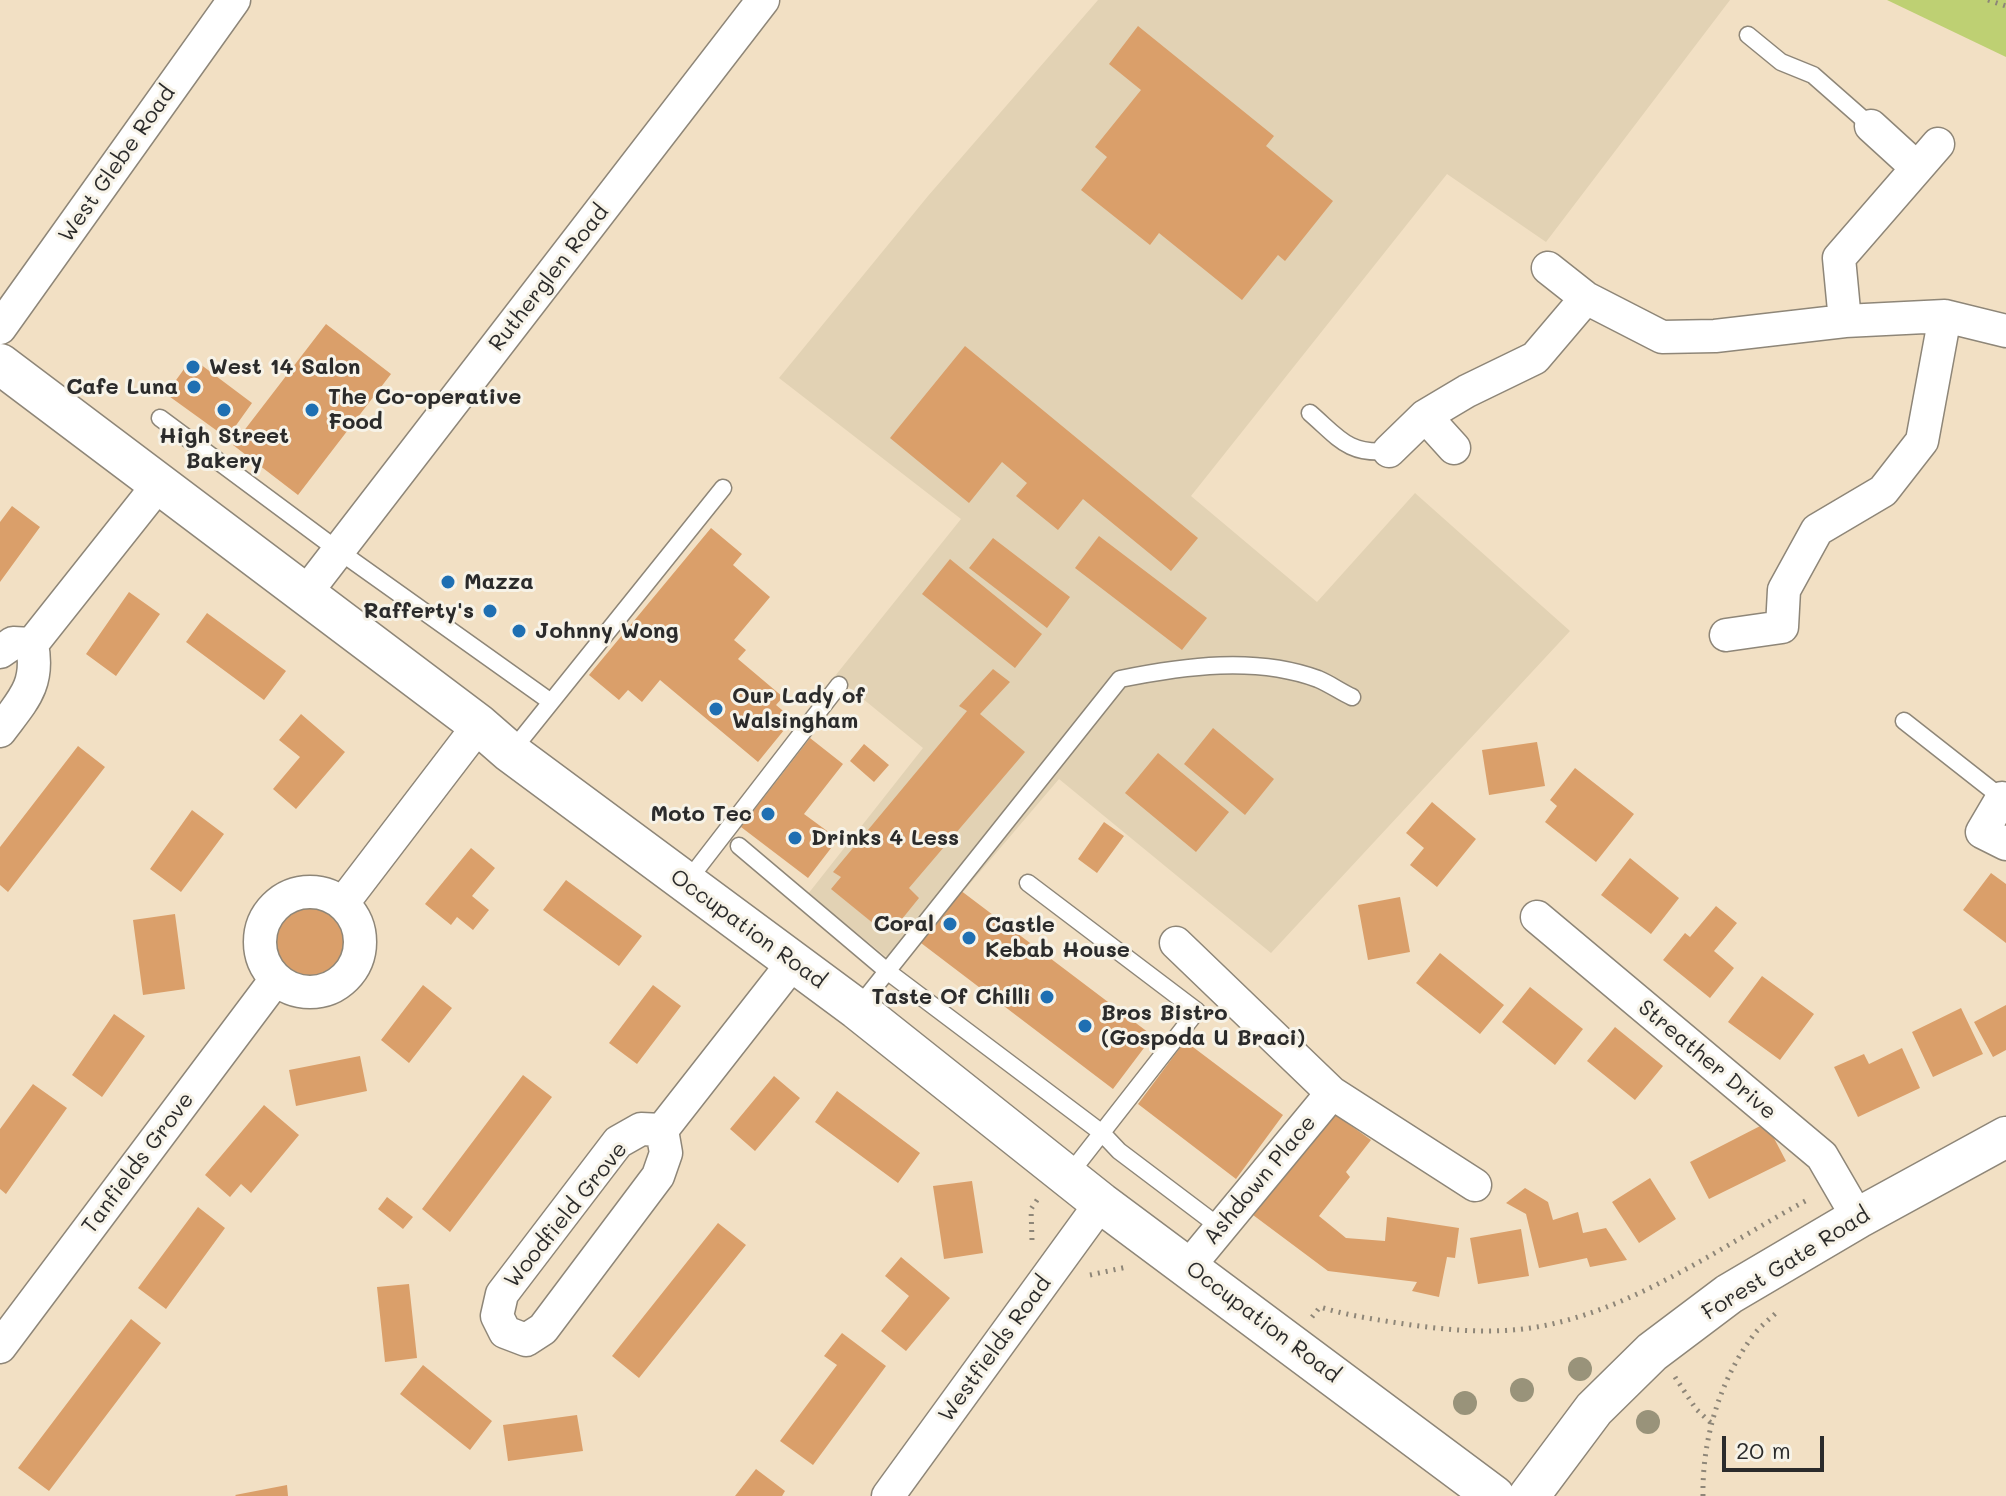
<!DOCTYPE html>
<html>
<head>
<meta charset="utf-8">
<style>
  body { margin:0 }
  #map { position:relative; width:2006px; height:1496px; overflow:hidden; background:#f2e0c4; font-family:Mali,sans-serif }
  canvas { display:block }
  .scale { position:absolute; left:1722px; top:1436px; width:102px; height:36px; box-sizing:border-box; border:4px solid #2b2b2b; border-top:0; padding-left:10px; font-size:24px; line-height:28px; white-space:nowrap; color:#2b2b2b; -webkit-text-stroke:6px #f7f3e8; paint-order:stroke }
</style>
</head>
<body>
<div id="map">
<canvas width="2006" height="1496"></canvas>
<div class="scale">20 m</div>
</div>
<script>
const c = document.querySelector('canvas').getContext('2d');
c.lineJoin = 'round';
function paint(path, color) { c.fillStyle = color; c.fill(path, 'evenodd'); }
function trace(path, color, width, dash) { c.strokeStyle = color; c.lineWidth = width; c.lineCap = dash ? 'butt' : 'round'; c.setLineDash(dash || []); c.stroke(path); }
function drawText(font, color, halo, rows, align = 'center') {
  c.font = font + ' Mali,sans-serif'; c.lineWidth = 6; c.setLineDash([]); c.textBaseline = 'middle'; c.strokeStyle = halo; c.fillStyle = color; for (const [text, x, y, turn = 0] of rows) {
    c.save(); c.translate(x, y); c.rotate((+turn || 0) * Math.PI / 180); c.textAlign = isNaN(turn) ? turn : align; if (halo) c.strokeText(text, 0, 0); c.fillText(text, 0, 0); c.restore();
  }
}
const built = new Path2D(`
  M1098,0H1730L1546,242L1447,174L1191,496L1317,602L1415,493L1570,631L1271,953L1059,779L899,967L808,894L923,748L835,676L961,519L779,378L928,196Z`);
const green = new Path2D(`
  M1887,0H2006V57Z`);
const building = new Path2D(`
  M1138,26L1274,136L1266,146L1333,201L1285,261L1278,255L1242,300L1159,233L1150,245L1081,190L1107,157L1095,147L1141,90L1109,64Z
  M326,324L391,374L298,495L233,445Z
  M965,346L1198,538L1171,571L1083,499L1058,530L1016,496L1027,483L1002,462L969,503L890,438Z
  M192,358L252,403L227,438L166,394Z
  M12,506L40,527L0,582V522Z
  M711,528L742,554L733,565L770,597L734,640L746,650L738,659L783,697L776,705L793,719L758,762L660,680L642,702L628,690L619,700L589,675Z
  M1099,536L1207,618L1182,650L1075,568Z
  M993,538L1070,597L1047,628L969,568Z
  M950,559L1042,634L1015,668L922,594Z
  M129,592L160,614L116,676L86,654Z
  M207,613L286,671L264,700L186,642Z
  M993,669L1010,682L980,714L1025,752L909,888L919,898L898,924L883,915L874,924L831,889L841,877L833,872L967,711L959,706Z
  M301,714L345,752L296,809L273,789L300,757L279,740Z
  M1213,728L1274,779L1245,815L1184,764Z
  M810,738L843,764L804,814L838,839L808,878L741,827Z
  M1537,742L1545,786L1489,795L1482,750Z
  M864,744L889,765L874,782L850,761Z
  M78,746L105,767L8,892L0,885V847Z
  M1158,753L1229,812L1196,852L1125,793Z
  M1575,768L1634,814L1596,862L1545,822L1557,806L1550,800Z
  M1432,802L1476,839L1437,887L1410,865L1424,848L1406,833Z
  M192,810L224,834L181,892L150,869Z
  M1104,822L1124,836L1097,873L1078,859Z
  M471,848L495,868L472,896L489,910L473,930L457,917L451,925L425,904Z
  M1630,858L1679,898L1651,934L1601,895Z
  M1991,873L2006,884V943L1963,910Z
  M566,880L642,936L619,966L543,910Z
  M960,890L1153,1036L1113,1089L921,943Z
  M1400,897L1410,952L1368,960L1358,905Z
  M1716,906L1737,923L1714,951L1734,968L1710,998L1663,960L1685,933L1690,937Z
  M275 942a35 35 0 1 1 70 0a35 35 0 1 1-70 0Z
  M175,914L185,989L143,995L133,920Z
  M1440,953L1504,1005L1480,1034L1416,983Z
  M1762,976L1814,1014L1780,1060L1728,1022Z
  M423,985L452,1008L409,1063L381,1040Z
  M653,985L681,1006L637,1064L609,1043Z
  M1530,987L1583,1029L1555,1065L1502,1022Z
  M2006,1005V1050L1993,1057L1974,1022Z
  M1961,1008L1983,1054L1933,1077L1912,1032Z
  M114,1014L145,1036L102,1097L72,1075Z
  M1615,1027L1663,1066L1635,1100L1587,1061Z
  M1185,1041L1283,1115L1236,1179L1138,1104Z
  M1902,1048L1920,1088L1858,1117L1834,1067L1864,1054L1869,1064Z
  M360,1056L367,1091L296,1106L289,1070Z
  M523,1075L552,1097L450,1232L422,1209Z
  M774,1076L800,1098L755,1151L730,1129Z
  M33,1084L67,1108L6,1194L0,1189V1129Z
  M837,1091L920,1153L898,1183L815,1122Z
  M264,1105L299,1135L251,1193L241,1184L230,1197L205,1175Z
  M1332,1112L1371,1140L1346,1172L1350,1177L1319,1216L1346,1238L1385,1241L1387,1217L1459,1228L1455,1258L1447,1257L1439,1297L1412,1291L1417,1282L1328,1271L1253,1215Z
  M1766,1123L1786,1161L1709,1199L1690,1162Z
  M1650,1178L1676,1219L1639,1243L1612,1202Z
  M972,1181L983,1253L944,1259L933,1186Z
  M1525,1188L1548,1202L1553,1220L1578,1212L1583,1233L1606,1228L1627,1260L1590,1267L1587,1258L1539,1268L1526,1214L1506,1203Z
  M387,1197L413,1217L403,1229L378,1209Z
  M198,1207L225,1228L166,1309L138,1288Z
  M718,1223L746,1245L639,1378L612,1356Z
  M1521,1229L1529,1276L1478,1284L1470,1238Z
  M901,1257L950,1298L906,1351L881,1331L909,1296L885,1276Z
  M409,1284L417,1358L385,1362L377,1287Z
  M131,1319L161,1343L49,1491L18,1468Z
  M842,1333L886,1366L813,1465L780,1441L837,1365L824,1356Z
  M423,1365L492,1421L470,1450L400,1394Z
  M577,1415L583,1451L508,1461L503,1425Z
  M756,1469L785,1491L782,1496H735Z
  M287,1485L288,1496H236L235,1495Z`);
const path = new Path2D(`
  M1988,0L2006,6
  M1032,1240L1031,1209L1039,1197
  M1090,1275L1127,1267
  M1312,1317L1320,1307C1346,1315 1372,1319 1398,1323C1450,1331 1504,1336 1556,1323C1645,1302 1729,1242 1809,1199
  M1675,1377L1696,1409L1711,1423
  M1703,1496C1702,1441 1719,1382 1752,1337C1759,1327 1770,1319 1779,1310`);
const service = new Path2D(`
  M1748,35L1781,62L1813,75L1871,126
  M1310,413C1339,438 1348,455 1389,451
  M160,418L339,551L551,702
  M1904,721L2002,798
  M511,752L723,488
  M739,846L887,971L1102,1133L1119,1151L1221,1228
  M686,883L839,685
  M1028,883L1197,1011L1068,1176
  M857,1009L1120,679C1184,666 1256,656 1318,679C1330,684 1341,692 1352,697`);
const minor = new Path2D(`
  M1871,126L1917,168
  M1548,268L1586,298L1662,337L1715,336L1845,321L1945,316L2006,331
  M1845,321L1839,258L1938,144
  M0,328L234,0
  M1425,416L1454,448
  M1389,451L1425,416L1467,391L1535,358L1586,298
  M305,594L763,0
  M1726,635L1782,627L1784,590L1817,530L1883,491L1922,441L1945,316
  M32,644L159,484
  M0,652L13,643L32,644
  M0,731C23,700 40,685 32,644
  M2002,798L1982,832L2006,844
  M260 942a50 50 0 1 1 100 0a50 50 0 1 1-100 0Z
  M343,903L479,725
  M1537,917L1822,1156L1858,1218
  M1176,943L1332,1093L1189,1266
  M1332,1093L1475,1185
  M662,1130L666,1153L658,1176L543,1329L526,1340L505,1332L497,1316L502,1294L618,1142L641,1129L662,1130L792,964
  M0,1347L276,979
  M888,1496L1101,1203`);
const tertiary = new Path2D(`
  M0,364L479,725L510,752L857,1009L1101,1203L1494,1496
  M1529,1496L1594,1409L1652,1352L1729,1294L1858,1218L2006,1137`);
const trees = [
  [1580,1369],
  [1522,1390],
  [1465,1403],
  [1648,1422]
];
const markers = [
  [193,367,8,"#1f6fb2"],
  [194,387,8,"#1f6fb2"],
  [224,410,8,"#1f6fb2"],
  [312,410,8,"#1f6fb2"],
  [448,582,8,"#1f6fb2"],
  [490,611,8,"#1f6fb2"],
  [519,631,8,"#1f6fb2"],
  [716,709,8,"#1f6fb2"],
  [768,814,8,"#1f6fb2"],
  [795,838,8,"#1f6fb2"],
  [950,924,8,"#1f6fb2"],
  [969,938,8,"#1f6fb2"],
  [1047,997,8,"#1f6fb2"],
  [1085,1026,8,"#1f6fb2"]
];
const streetNames = [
  ["West Glebe Road",117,164,-55],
  ["Rutherglen Road",549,278,-52],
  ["Occupation Road",748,929,36],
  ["Streather Drive",1707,1060,40],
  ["Tanfields Grove",138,1163,-53],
  ["Ashdown Place",1260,1180,-50],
  ["Woodfield Grove",566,1215,-51],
  ["Forest Gate Road",1786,1264,-32],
  ["Occupation Road",1263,1322,37],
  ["Westfields Road",995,1349,-54]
];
const poiNames = [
  ["West 14 Salon",209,367],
  ["Cafe Luna",178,387,"right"],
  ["The Co-operative",328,397],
  ["Food",328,422],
  ["High Street",224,436,"center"],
  ["Bakery",224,461,"center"],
  ["Mazza",464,582],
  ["Rafferty's",474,611,"right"],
  ["Johnny Wong",535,631],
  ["Our Lady of",732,696],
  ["Walsingham",732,721],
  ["Moto Tec",752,814,"right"],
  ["Drinks 4 Less",811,838],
  ["Coral",934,924,"right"],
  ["Castle",985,925],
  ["Kebab House",985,950],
  ["Taste Of Chilli",1031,997,"right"],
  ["Bros Bistro",1101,1013],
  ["(Gospoda U Braci)",1101,1038]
];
paint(built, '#e2d2b4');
paint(green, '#bed073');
paint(building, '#da9f6a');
trace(service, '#8e8678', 19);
trace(minor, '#8e8678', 35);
trace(tertiary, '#8e8678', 43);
trace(path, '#8e8678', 5, [2, 6]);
trace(service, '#fff', 16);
trace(minor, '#fff', 32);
trace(tertiary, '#fff', 40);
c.fillStyle = '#99937a';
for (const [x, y] of trees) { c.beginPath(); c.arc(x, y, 12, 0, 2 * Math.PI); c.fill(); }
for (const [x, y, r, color] of markers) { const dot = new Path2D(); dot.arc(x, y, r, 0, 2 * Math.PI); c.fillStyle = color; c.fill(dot); trace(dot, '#f7f3e8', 3); }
drawText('22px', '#2b2b2b', '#f7f3e8', streetNames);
drawText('bold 22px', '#2b2b2b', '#f7f3e8', poiNames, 'left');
</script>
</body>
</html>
